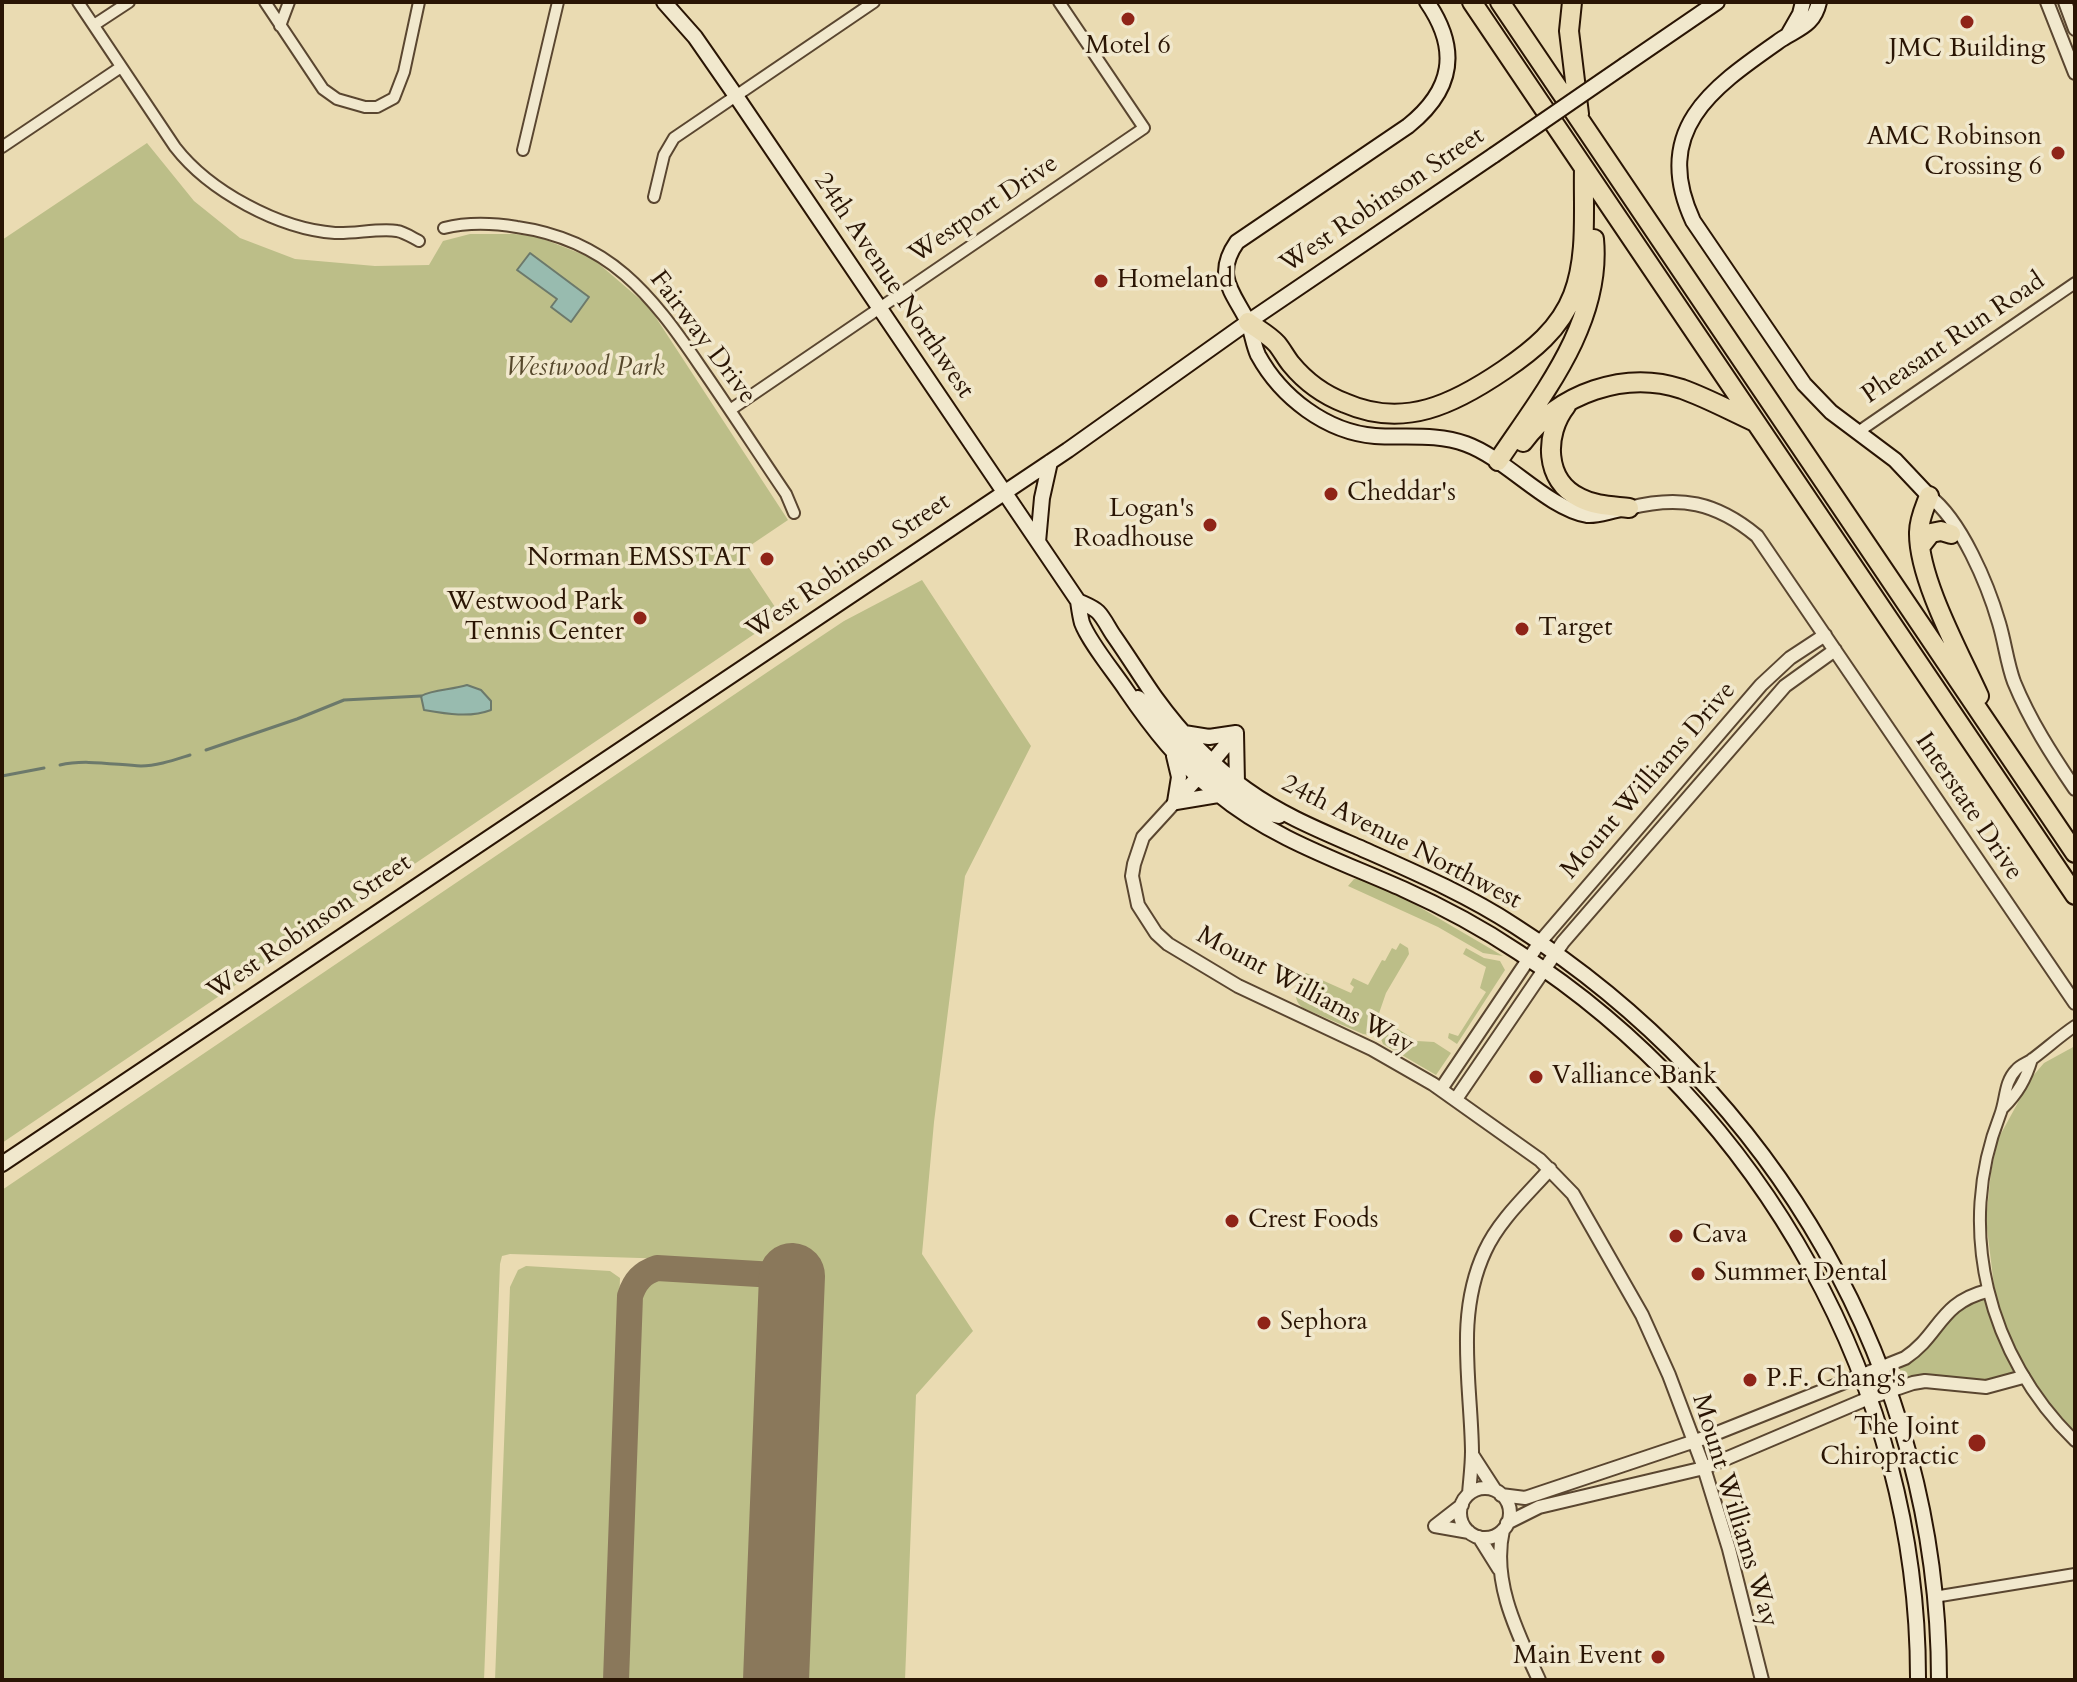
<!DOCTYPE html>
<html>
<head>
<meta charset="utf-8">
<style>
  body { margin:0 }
  #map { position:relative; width:2077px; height:1682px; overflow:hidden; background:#eadbb2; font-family:Cardo,serif }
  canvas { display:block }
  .frame { position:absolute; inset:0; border:4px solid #2a1504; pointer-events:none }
</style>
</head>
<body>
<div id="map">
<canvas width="2077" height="1682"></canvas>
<div class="frame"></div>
</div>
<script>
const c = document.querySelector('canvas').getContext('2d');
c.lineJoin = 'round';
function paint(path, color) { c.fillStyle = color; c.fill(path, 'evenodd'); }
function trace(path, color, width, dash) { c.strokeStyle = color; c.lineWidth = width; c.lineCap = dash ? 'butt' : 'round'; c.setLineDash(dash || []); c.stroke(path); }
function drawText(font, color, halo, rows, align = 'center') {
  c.font = font + ' Cardo,serif'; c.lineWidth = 7; c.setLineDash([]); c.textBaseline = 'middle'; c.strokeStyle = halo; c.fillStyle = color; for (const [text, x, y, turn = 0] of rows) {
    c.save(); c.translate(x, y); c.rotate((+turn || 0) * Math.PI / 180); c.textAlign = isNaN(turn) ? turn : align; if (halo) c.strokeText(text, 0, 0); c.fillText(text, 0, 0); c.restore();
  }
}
const green = new Path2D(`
  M147,143L194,201L240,238L295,259L375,266L429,265L443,241L470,234H514L538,237L592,258L649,307L788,520L739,553L781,616L2,1143V240Z
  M922,580L1031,746L965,876L934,1122L922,1254L973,1331L916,1395L905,1680H798L814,1257L771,1255L770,1262L510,1254L502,1256L500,1264L484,1680H2V1190L775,667L844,621Z
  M1361,878L1392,891L1503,956L1483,953L1438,927L1348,886L1354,879Z
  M1400,943L1408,948L1409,954L1386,993L1376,1022L1369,1035L1363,1034L1303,1008C1290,998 1297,984 1306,973L1351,993L1354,987L1350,984L1353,978L1368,985L1382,960L1385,961L1392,948L1396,950Z
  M1466,948L1484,958L1500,961L1505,970L1457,1044L1448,1038L1449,1033L1458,1036L1486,992L1480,988L1486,967L1463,954Z
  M1393,1026L1417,1041L1434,1042L1451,1053L1436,1075L1383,1044L1381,1039L1386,1028L1388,1034L1394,1032Z
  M2075,1046V1432L2052,1406L2029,1374L1984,1383L1907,1380L1901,1375L1900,1369L1948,1316L1962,1307L1995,1294L1986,1220L1991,1172L1998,1139L2032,1077L2044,1063Z
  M526,1266L610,1271L620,1278L607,1680H495L510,1287L518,1270Z
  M656,1278L749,1281L760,1287L769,1301L754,1680H625L639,1298L645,1284Z`);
const water = new Path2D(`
  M530,253L589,297L571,322L551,307L557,299L517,270Z
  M467,685L481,690L491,701V710C470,718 447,714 424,710L421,696C433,689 452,690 467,685Z`);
const stream = new Path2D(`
  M206,750L297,719L344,700L421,696
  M60,765C85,759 116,765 141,766C157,766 174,760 190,755
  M2,776L44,768`);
const taxiway = new Path2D(`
  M616,1680L630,1296C635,1281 642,1273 657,1268L792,1276`);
const runway = new Path2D(`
  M776,1680L792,1276`);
const minor = new Path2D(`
  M78,2L175,147C209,191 279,229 335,233C354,234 380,228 397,231C404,232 413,238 419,241
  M265,2L323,89L337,99L365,107H377L394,98L404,72L419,2
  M94,25L129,2
  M280,26L289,2
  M2,147L121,67
  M523,150L558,2
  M654,197L664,155L674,138L874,2
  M444,228C468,222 493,223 517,227C609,240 651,294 700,366C729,408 757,451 786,494L794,513
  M730,410L1144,128L1059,2
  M1858,432L2075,283
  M2075,1026C2060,1036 2046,1049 2031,1060C2027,1063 2020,1065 2016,1070C2004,1082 2006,1100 2000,1115C1955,1229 1988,1356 2075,1441
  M2003,1108C2018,1093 2026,1079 2032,1059
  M1934,1597L2075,1574`);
const tertiary = new Path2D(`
  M2047,2L2075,73
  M2065,2L2075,29
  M1929,496C1961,520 1988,585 1999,623C2005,643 2007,663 2014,682C2030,721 2052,755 2075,789
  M1629,508C1680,495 1716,502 1757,536L2075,1003
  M1175,802L1143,837L1134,864L1132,876L1138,905L1156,933L1168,944L1238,986L1372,1049L1433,1084L1540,1160L1573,1194L1642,1315L1669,1375L1704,1468L1729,1549L1762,1680
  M1441,1089L1540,942L1761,685L1790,658L1825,635
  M1456,1099L1563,942L1785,686L1835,650
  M1473,1456L1495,1490
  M1460 1513a25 25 0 1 1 50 0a25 25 0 1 1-50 0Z
  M1469,1494C1470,1480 1472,1466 1472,1451C1471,1383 1455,1315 1485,1251C1499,1220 1528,1194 1550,1169
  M1501,1495L1525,1498L1707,1437L1905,1358C1940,1335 1939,1303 1987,1291
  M1462,1505L1435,1526L1469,1532
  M1507,1523L1539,1507L1704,1468L1869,1398L1913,1383L1925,1381L1986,1387L2023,1377
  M1503,1530C1491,1582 1518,1634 1539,1680
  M1479,1537L1499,1569`);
const secondary = new Path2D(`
  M664,2L695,37L736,96L1078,601C1079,608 1080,616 1082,623C1089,642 1114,672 1126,690C1152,728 1180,764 1217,793C1271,838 1340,861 1403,889C1443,907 1482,928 1518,952C1762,1109 1919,1389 1918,1680
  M1427,2C1460,50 1453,90 1408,126L1237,242C1214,275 1232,291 1247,320C1252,331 1253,344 1258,355C1281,397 1326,432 1375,436C1405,438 1436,433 1466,444C1507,459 1546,507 1587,515C1596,516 1607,512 1617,510
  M1819,2C1814,25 1799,28 1782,39C1715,86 1650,128 1693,221L1804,384L1831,412L1895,460L1929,496
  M1788,35L1800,14L1803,2
  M1625,65L1717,2
  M1038,542L1042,498L1050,462
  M1078,601C1084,604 1093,607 1098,612C1104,618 1109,629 1114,636C1128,656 1141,677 1155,697C1181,733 1211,765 1247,790C1282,815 1319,830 1358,847C1412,871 1466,894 1515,926C1774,1091 1939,1371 1939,1680
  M1138,698C1161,717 1176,746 1201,763L1212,762L1236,733
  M1184,733L1209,737L1236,733
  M1236,733L1237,783
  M1174,756L1179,777L1175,802
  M1175,802L1198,777L1204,774L1212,776L1260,812L1279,816
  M1176,802L1218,795
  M2,1164L1068,450L1248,322L1494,155`);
const motorway = new Path2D(`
  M1472,2L2075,895
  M1500,2L2075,853
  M1572,2L1569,31L1579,114
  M1248,322C1257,329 1269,335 1277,344C1282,350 1286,358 1291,364C1305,381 1324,395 1345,403C1404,429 1454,404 1504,370C1532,351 1560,329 1573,295C1588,256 1583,210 1584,168
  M1566,406C1544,434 1544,481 1580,498C1595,506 1612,506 1629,508
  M1523,442C1559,393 1625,370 1682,389C1707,398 1731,411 1755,422
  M1498,461C1542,395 1602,323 1594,239
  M1929,496C1925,507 1919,519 1919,532C1918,578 1959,652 1979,696
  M1920,547L1931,533L1941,531L1951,534`);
const secondaryBridge = new Path2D(`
  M1494,155L1625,65`);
const markers = [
  [1128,19,8,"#8f2418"],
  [1967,22,8,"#8f2418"],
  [2058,153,8,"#8f2418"],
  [1101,281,8,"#8f2418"],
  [1331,494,8,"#8f2418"],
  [1210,525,8,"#8f2418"],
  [767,559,8,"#8f2418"],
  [640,618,8,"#8f2418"],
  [1522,629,8,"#8f2418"],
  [1536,1077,8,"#8f2418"],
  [1232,1221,8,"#8f2418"],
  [1676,1236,8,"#8f2418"],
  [1698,1274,8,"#8f2418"],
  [1264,1323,8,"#8f2418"],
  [1750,1380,8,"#8f2418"],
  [1977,1443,10,"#8f2418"],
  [1658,1657,8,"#8f2418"]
];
const poiNames = [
  ["Motel 6",1128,47,"center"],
  ["JMC Building",1967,50,"center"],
  ["AMC Robinson",2042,138,"right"],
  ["Crossing 6",2042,168,"right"],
  ["Homeland",1117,281],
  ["Cheddar's",1347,494],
  ["Logan's",1194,510,"right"],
  ["Roadhouse",1194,540,"right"],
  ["Norman EMSSTAT",751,559,"right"],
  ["Westwood Park",624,603,"right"],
  ["Tennis Center",624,633,"right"],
  ["Target",1538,629],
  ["Valliance Bank",1552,1077],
  ["Crest Foods",1248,1221],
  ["Cava",1692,1236],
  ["Summer Dental",1714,1274],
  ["Sephora",1280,1323],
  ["P.F. Chang's",1766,1380],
  ["The Joint",1959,1428,"right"],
  ["Chiropractic",1959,1458,"right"],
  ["Main Event",1642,1657,"right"]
];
const streetNames = [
  ["West Robinson Street",1383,201,-34],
  ["Westport Drive",984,210,-34],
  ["24th Avenue Northwest",893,286,56],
  ["Fairway Drive",702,338,53],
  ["Pheasant Run Road",1954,339,-34],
  ["West Robinson Street",849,567,-34],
  ["Mount Williams Drive",1649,781,-49],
  ["Interstate Drive",1968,807,56],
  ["24th Avenue Northwest",1401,843,27],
  ["West Robinson Street",310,928,-34],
  ["Mount Williams Way",1305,991,28],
  ["Mount Williams Way",1734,1511,73]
];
const parkNames = [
  ["Westwood Park",585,369]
];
paint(green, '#bcbe88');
paint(water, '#98bbaf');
trace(water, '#6c796b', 2);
trace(stream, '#6c796b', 3);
trace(taxiway, '#8a785b', 26);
trace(runway, '#8a785b', 66);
trace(minor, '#5a4630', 14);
trace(tertiary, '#5a4630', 16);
trace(secondary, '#2a1504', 18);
trace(motorway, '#2a1504', 22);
trace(minor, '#f1e8cd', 10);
trace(tertiary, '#f1e8cd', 12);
trace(secondary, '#f1e8cd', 14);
trace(motorway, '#eadbb2', 18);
trace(secondaryBridge, '#2a1504', 18, []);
trace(secondaryBridge, '#f1e8cd', 14);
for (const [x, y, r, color] of markers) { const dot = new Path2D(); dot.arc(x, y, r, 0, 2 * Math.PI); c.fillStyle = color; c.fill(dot); trace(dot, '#f1e8cd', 3); }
drawText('26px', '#2a1504', '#f1e8cd', poiNames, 'left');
drawText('26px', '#2a1504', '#f1e8cd', streetNames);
drawText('italic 26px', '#56482c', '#f1e8cd', parkNames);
</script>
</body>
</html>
